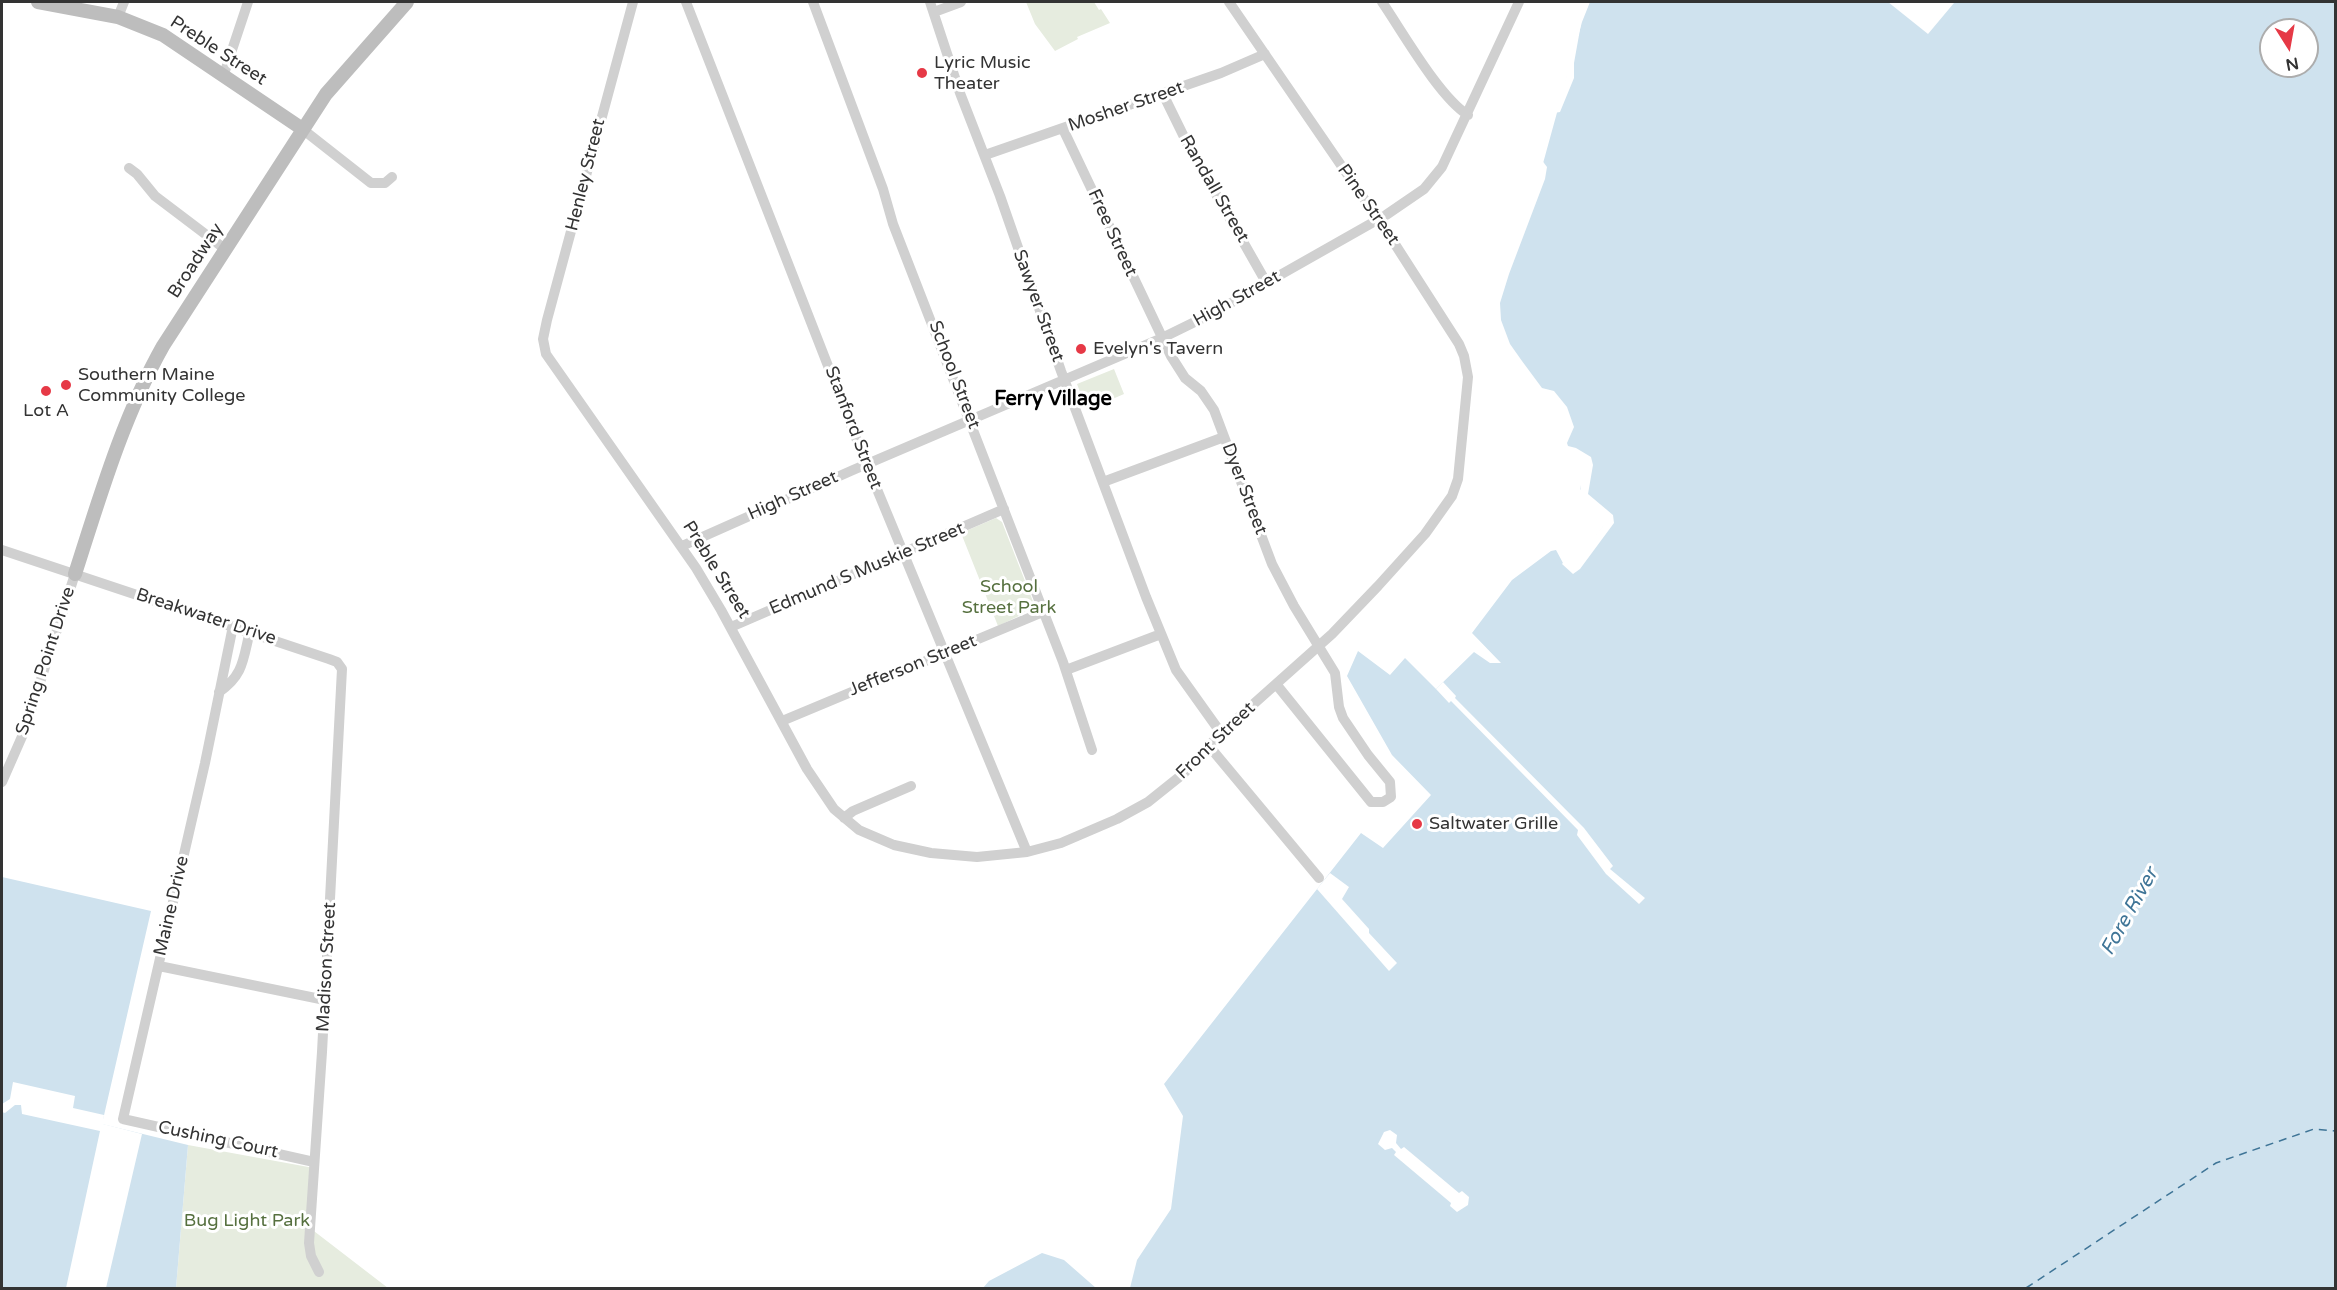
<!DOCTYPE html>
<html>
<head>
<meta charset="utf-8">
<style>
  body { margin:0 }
  #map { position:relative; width:2337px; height:1290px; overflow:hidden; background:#fff; font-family:"Varela Round",sans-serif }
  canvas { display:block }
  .frame { position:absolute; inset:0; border:3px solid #333; pointer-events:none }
  .north { position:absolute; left:2259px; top:18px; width:60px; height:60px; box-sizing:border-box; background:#fff; border:2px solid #adadad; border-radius:50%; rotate:169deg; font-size:16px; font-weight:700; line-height:24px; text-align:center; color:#333 }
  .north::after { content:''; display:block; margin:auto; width:21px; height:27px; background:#e63946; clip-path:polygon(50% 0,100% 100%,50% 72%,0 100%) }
</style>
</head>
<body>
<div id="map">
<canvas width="2337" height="1290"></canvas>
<div class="frame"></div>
<div class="north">N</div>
</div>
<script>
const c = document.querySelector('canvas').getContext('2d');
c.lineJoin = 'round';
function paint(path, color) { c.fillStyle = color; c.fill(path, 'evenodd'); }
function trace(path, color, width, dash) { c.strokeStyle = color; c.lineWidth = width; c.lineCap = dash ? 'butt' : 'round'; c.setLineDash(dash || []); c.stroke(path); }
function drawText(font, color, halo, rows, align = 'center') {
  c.font = font + ' "Varela Round",sans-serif'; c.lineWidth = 6; c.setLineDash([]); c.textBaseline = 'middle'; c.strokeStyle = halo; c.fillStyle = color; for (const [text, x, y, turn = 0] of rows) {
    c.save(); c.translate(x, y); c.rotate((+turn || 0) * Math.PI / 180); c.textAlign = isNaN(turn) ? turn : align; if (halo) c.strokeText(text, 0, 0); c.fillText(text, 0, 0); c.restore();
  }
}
const green = new Path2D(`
  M1026,2H1094L1099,10L1101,9L1110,23L1077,37L1078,39L1055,51L1035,24Z
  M1114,369L1124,394L1087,410L1077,384Z
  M996,518L1002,522L1034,604L1021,615L998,626L961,533Z
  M188,1145L314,1168L310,1228L388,1288H176Z`);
const water = new Path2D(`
  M1590,2H2335V1288H1130L1137,1260L1171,1209L1183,1116L1164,1084L1361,833L1383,848L1431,795L1392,755L1347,676L1358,651L1390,675L1405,658L1436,689L1474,652L1490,663H1501L1472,633L1512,580L1551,551L1556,550L1563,563L1571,569L1608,520L1580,489L1582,468L1580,457L1568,453L1563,418L1503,340L1496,306L1526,225L1582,22ZM2271,30H2307V66H2271Z
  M2,877L151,911L102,1124L188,1145L176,1288H2Z
  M1042,1253L1064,1260L1096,1288H983L989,1281Z`);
const pier = new Path2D(`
  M1888,2H1951L1954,3L1928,34Z
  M1578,23L1581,24L1574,63V78L1560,112L1554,113L1566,78Z
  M1541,159L1547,167L1545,179L1509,274L1500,303L1501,320L1510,344L1522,361L1542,388L1554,391L1567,407L1574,427L1567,443L1568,446L1576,448L1591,457L1593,465L1588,494L1613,515L1614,523L1580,569L1573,574L1562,564L1565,560L1572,564L1603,526L1605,520L1581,494L1579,475L1581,465L1578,460L1566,454L1558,443L1560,419L1538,394L1501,341L1494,323L1493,305L1507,260L1523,224Z
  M1443,682L1456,696L1455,698L1584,828L1613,866L1610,869L1645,898L1639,904L1606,874L1577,835L1578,830L1451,701L1449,703L1436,689Z
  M1330,873L1349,887L1342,899L1369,929V933L1397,963L1389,971L1317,889Z
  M13,1082L75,1096L73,1108L104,1115L103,1124L142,1134L106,1288H66L100,1131L22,1114L21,1105H15L5,1113L2,1112V1104L10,1099Z
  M1390,1130L1397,1135L1396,1143L1401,1149L1404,1147L1459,1193L1462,1191L1469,1197L1468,1205L1457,1212L1450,1206L1451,1203L1394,1155L1396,1152L1392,1148L1385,1150L1378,1144L1384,1132Z`);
const ferry = new Path2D(`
  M2026,1288L2216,1163L2314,1129L2336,1131`);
const street = new Path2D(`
  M633,2L547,320L543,339L546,354L696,568L721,610L807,769L834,809L859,830L894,845L931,853L977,857L1027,852L1061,843L1117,819L1148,802L1183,774L1221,733L1332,634L1378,586L1425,534L1452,496L1458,479L1468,377L1464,356L1459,344L1391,238L1229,2
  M686,2L862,453L1027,852
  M813,2L883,189L893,224L1063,662L1092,750
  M930,2L960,93L1000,196L1061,371L1146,597L1176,670L1221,733
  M1382,2C1402,31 1439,97 1468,115
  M934,12L961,2
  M118,17L124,2
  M224,74L248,2
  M1163,94L1188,145L1266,282
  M301,128L371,183H385L392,177
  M1063,129L1171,356L1185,378L1201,391L1214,410L1272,564L1294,606L1335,673L1339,707L1343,718L1368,755L1390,782L1391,797L1383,802H1371L1276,684
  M985,155L1221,73L1265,54
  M129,168L137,174L155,196L225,249
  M1103,482L1224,437
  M682,546L853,470L1162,338L1213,313L1386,215L1424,189L1442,167L1519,2
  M2,550L329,659L337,662L342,669L322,1052L309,1243L311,1256L319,1272
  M233,626L205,763L123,1119L314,1162
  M731,627L1004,509
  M1066,670L1161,634
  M219,692C244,675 243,659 250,631
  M782,721L1043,612
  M1209,746L1319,878
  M2,782L24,732L75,574
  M844,818L853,811L911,786
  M159,966L325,1000`);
const secondary = new Path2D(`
  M38,2L118,17L163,35L301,128
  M75,574C100,496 123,417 163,346L326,94L407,2`);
const markers = [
  [922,73,6,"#e63946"],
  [1081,349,6,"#e63946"],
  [66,385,6,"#e63946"],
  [46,391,6,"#e63946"],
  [1417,824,6,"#e63946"]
];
const streetNames = [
  ["Preble Street",218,51,33],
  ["Mosher Street",1126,107,-19],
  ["Henley Street",586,175,-76],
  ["Randall Street",1214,189,60],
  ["Pine Street",1368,205,55],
  ["Free Street",1112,233,65],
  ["Broadway",196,261,-57],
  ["High Street",1237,299,-29],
  ["Sawyer Street",1038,306,70],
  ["School Street",954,375,69],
  ["Stanford Street",853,428,69],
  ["Dyer Street",1244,489,69],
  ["High Street",793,496,-24],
  ["Edmund S Muskie Street",867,569,-23],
  ["Preble Street",716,570,58],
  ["Breakwater Drive",206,617,18],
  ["Spring Point Drive",46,661,-72],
  ["Jefferson Street",913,666,-22],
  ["Front Street",1216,741,-44],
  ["Maine Drive",172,906,-77],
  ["Madison Street",327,967,-87],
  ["Cushing Court",218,1140,12]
];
const poiNames = [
  ["Lyric Music",934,63],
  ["Theater",934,84],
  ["Evelyn's Tavern",1093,349],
  ["Southern Maine",78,375],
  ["Community College",78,396],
  ["Lot A",46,411,"center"],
  ["Saltwater Grille",1429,824]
];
const parkNames = [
  ["School",1009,587],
  ["Street Park",1009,608],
  ["Bug Light Park",247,1221]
];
const neighbourhoodNames = [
  ["Ferry Village",1053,400]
];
const waterNames = [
  ["Fore River",2130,912,-61]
];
paint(green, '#e6ecdf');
paint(water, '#cfe2ee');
paint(pier, '#fff');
trace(ferry, '#3f7597', 1.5, [8, 6]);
trace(street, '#d0d0d0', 10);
trace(secondary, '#bdbdbd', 14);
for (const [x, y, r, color] of markers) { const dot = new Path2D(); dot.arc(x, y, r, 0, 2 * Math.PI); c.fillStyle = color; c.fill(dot); trace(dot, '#fff', 2); }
drawText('18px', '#333', '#fff', streetNames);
drawText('18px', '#333', '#fff', poiNames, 'left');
drawText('18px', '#56703f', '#fff', parkNames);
drawText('bold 20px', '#000', '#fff', neighbourhoodNames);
drawText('italic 20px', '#3f7597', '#fff', waterNames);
</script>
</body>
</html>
